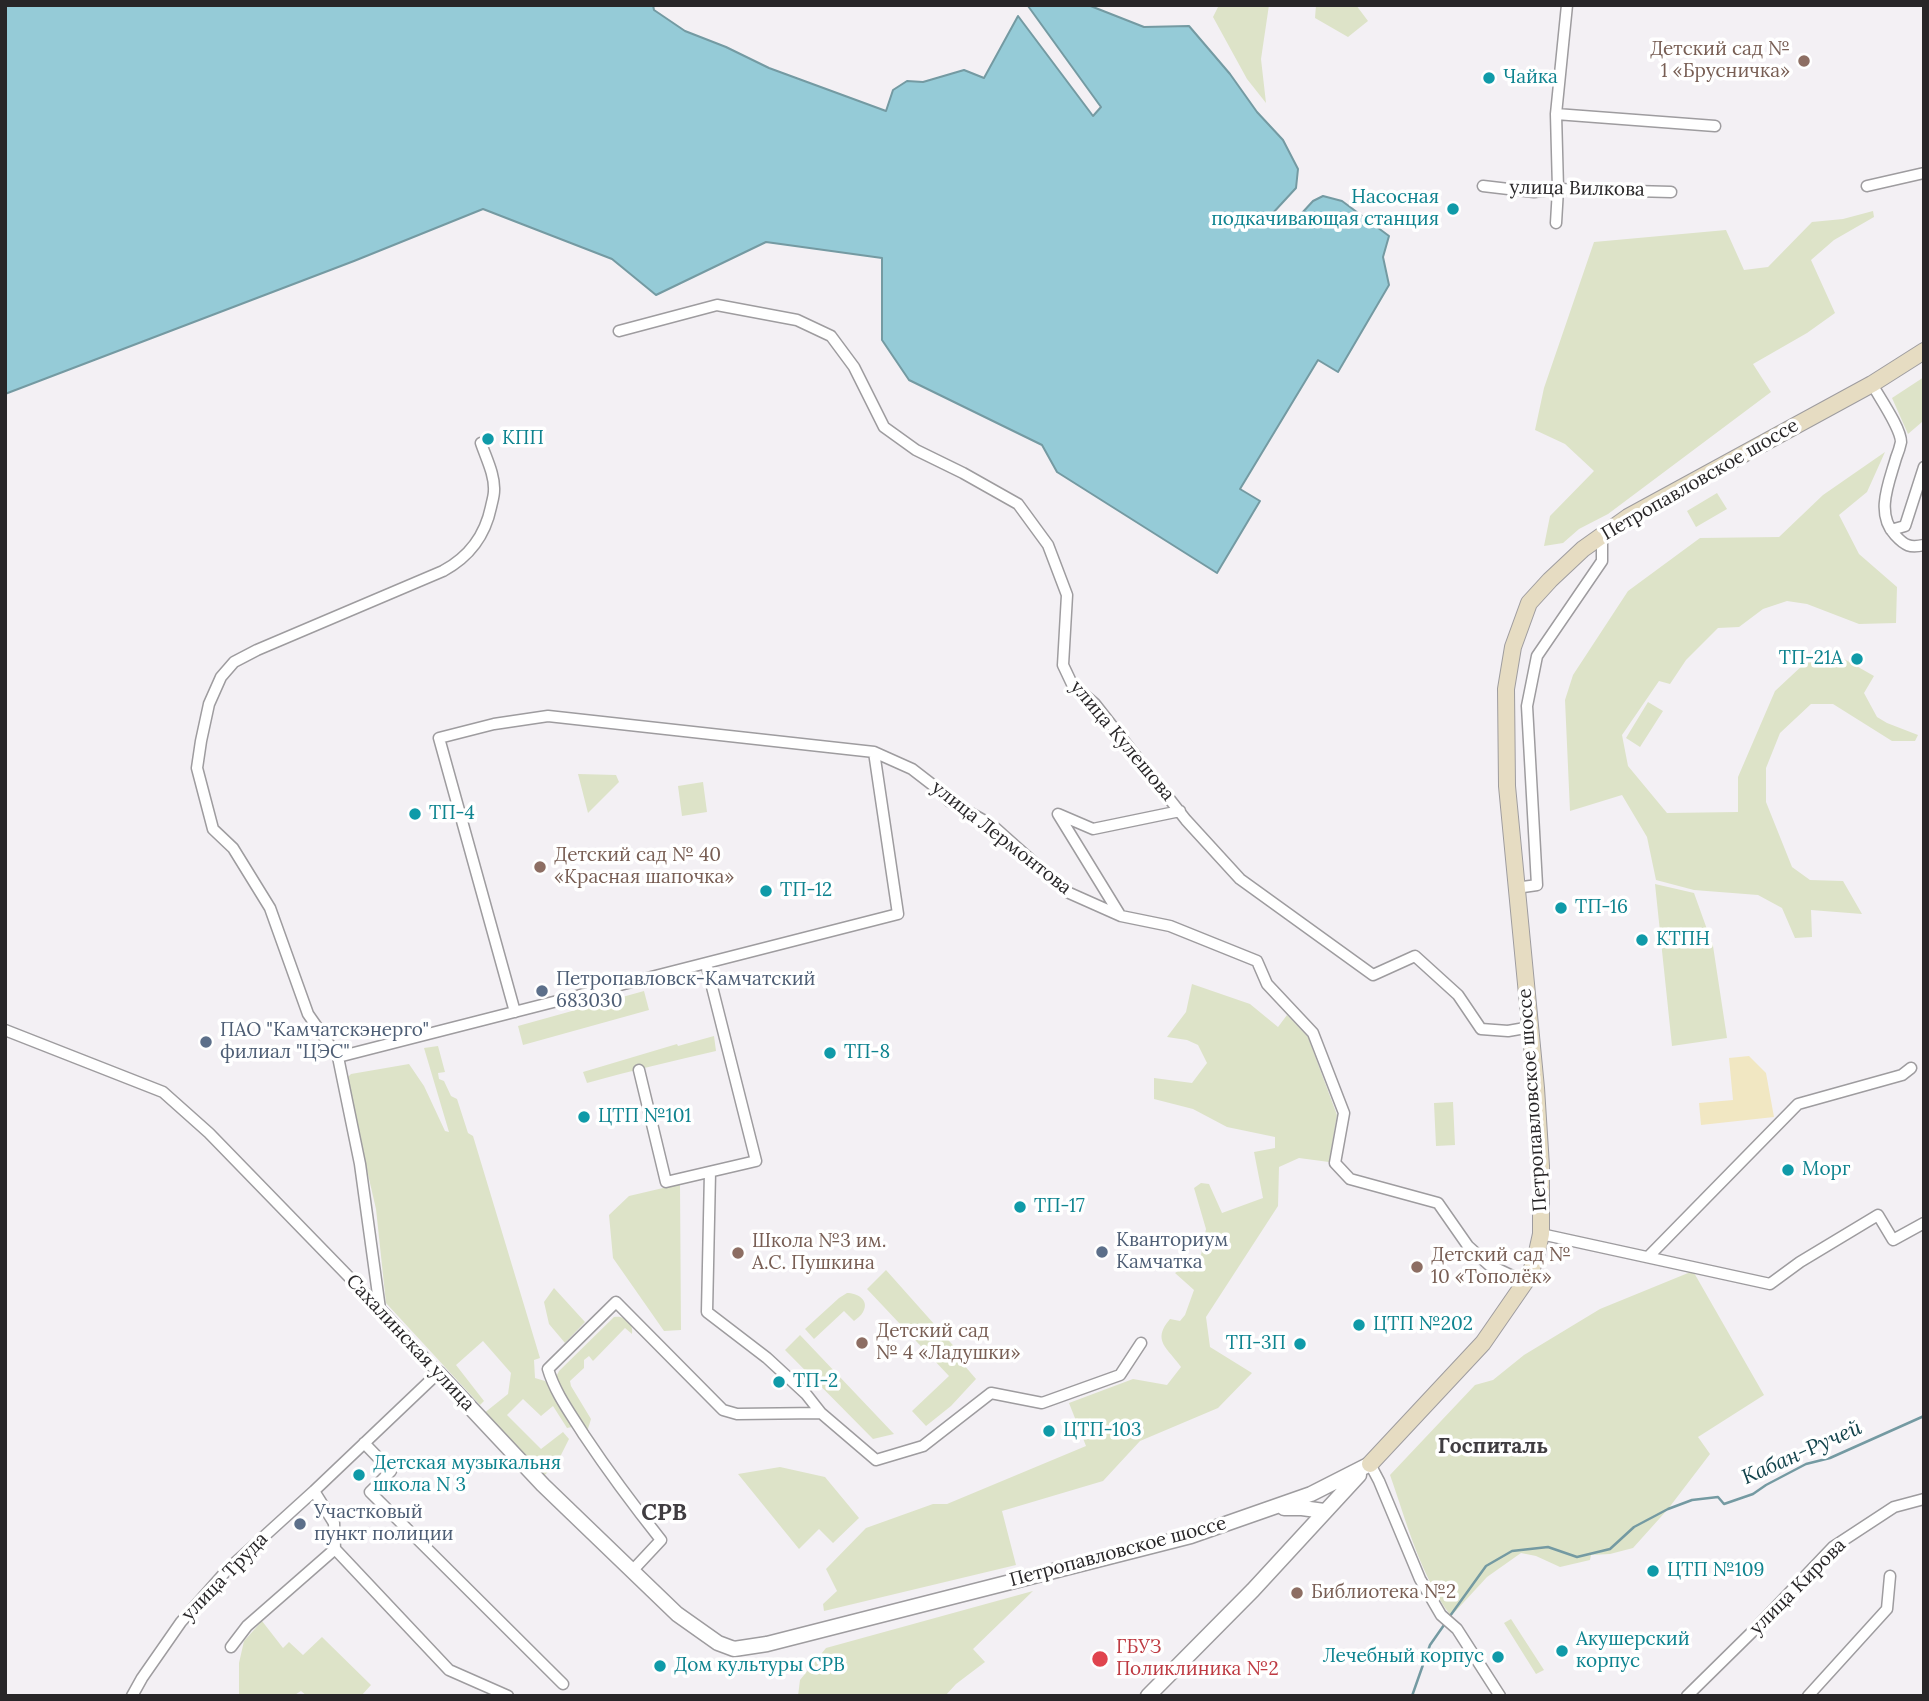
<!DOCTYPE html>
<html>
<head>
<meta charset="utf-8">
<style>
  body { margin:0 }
  #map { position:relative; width:1929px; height:1701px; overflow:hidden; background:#f3f0f4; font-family:Lora,serif }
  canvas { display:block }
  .frame { position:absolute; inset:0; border:7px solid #282628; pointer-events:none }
</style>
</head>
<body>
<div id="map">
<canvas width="1929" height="1701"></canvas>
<div class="frame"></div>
</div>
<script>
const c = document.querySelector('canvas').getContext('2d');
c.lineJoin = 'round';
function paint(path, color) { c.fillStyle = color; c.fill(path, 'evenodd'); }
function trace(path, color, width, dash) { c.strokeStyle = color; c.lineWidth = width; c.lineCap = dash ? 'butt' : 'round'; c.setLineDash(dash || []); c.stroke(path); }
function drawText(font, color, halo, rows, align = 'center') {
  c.font = font + ' Lora,serif'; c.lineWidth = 7; c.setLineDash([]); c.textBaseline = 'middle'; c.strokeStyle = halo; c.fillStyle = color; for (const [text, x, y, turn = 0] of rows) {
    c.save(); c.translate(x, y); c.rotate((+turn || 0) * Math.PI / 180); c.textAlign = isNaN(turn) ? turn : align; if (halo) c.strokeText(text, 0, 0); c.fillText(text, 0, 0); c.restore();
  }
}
const green = new Path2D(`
  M1219,5H1269L1261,59L1266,103L1247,79L1213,17Z
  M1316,5H1356L1368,21L1348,37L1315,18Z
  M1873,211L1874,217L1834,240L1811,260L1835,313L1807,333L1753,364L1771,392L1608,514L1579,529L1563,543L1544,546L1550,516L1594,471L1565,444L1535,430L1544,388L1594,242L1726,230L1744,270L1768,267L1812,222L1843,219Z
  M1924,377L1922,422L1908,434L1892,398Z
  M1885,452L1867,492L1839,515L1859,554L1897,587L1896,623L1859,624L1807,604L1787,601L1763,609L1739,627L1718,628L1686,660L1670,684L1659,681L1622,735L1628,766L1667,813L1738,812V777L1775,691L1805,663L1844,659L1874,676L1864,693L1877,717L1887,723L1918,735L1915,741H1892L1833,704H1811L1780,733L1766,768V802L1792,867L1810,880L1843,881L1862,914L1811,910L1812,937L1795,938L1782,908L1758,895L1694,890L1656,880L1647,837L1622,795L1570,811L1565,700L1573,675L1628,591L1700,538L1779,537L1823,495Z
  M1717,493L1727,509L1696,527L1687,511Z
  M1648,702L1663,711L1640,747L1626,738Z
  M578,774L616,775L619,782L588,813Z
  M703,782L707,812L682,816L678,786Z
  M1655,884L1694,893L1713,946L1727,1038L1672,1046Z
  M1192,984L1250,1004L1278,1027L1287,1015L1308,1037L1337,1115L1329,1162L1299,1158L1279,1167L1278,1206L1206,1317L1210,1347L1252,1373L1218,1408L1140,1441L1103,1481L1002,1511L1016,1565L824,1611L823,1604L837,1591L826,1569L866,1528L933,1504H947L1086,1446L1069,1403L1133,1379L1167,1385L1181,1367C1168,1348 1151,1341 1170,1319L1180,1321L1185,1315L1194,1290L1175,1273L1201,1255L1206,1229L1194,1188L1201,1183L1209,1184L1222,1213L1263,1198L1254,1152L1275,1148V1137L1227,1127L1193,1109L1154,1099V1078L1192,1083L1207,1063L1198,1045L1187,1040L1167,1037L1186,1012Z
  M644,991L649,1010L523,1045L518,1026Z
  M714,1036L716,1051C673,1061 630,1071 587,1083L583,1072L677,1044L678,1046Z
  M438,1046L445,1072L438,1073L439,1079L444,1081L451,1096L457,1099L468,1133L473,1136L540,1358L534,1360L535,1378L545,1381L573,1423L572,1427L567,1428L553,1406L541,1416L523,1399L507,1415L541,1449L563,1432L569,1439L558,1461L544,1476L483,1414L508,1394L511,1373L483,1341L456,1365L484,1401L480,1405L386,1303L376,1209L346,1079L351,1074L409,1064L424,1086L445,1131L449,1132L424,1048Z
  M1453,1102L1455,1145L1436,1146L1434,1103Z
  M680,1184L681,1330L664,1331L613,1258L609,1215L629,1196Z
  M886,1270L967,1361L964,1365L976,1379L951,1406L926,1426L912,1411L949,1376L867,1289Z
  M1693,1271L1764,1395L1698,1437L1710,1454L1668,1509L1633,1548L1610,1554L1591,1555L1590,1560L1560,1567L1536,1556L1521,1553L1487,1577L1451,1616C1420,1575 1407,1523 1390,1475L1475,1385L1493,1380L1524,1355L1600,1309Z
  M554,1288L585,1322L565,1343L549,1324L544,1302Z
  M847,1293C857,1293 870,1300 863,1312C861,1316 857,1318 854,1321L844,1311L814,1339L805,1329L839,1298Z
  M614,1317C624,1315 634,1323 632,1334L625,1328L593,1361L589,1356L584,1360V1368L570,1381L571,1386L591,1419L587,1432L558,1385L556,1377L559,1371Z
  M800,1335L894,1434L873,1439L785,1350Z
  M780,1467L825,1477L859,1518L833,1543L819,1529L799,1549L738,1474Z
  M1033,1591L973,1649L985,1662L956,1684L945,1696H798L800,1680L826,1648Z
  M1511,1619L1544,1670L1536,1674L1504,1623Z
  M262,1621L283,1648L289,1642L303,1655L322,1637L371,1685L361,1696H307L301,1691L293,1696H239V1663L244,1641Z`);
const sand = new Path2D(`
  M1749,1056L1766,1073L1774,1117L1701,1125L1699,1103L1733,1100L1729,1058Z`);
const water = new Path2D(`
  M5,5H653L654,10L685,31L726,47L769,68L886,111L893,90L907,81L923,82L964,70L984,78L1018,16L1093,116L1101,107L1028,6L1088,5L1144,27L1189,26L1230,74L1257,112L1283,140L1298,169L1296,188L1272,214L1290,226L1313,201L1323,196L1342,201L1389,236L1383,257L1389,285L1338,372L1318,360L1240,489L1260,501L1217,573L1057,472L1042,445L909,380L882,340V258L766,242L656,295L612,259L483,209L354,261L5,394Z`);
const stream = new Path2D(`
  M1450,1616L1486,1566L1512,1551L1548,1547L1577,1557L1610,1549L1634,1527L1668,1509L1692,1500L1718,1497L1724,1504L1753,1494L1766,1485L1806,1464L1830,1458L1924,1416
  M1412,1696L1430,1645L1444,1625`);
const minor = new Path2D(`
  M1556,114L1715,126
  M1483,186L1534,192L1558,189L1671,192
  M1867,186L1924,173
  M1556,223L1558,189L1556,114L1567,5
  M619,331L717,305L797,320L831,336L854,367L884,427L916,450L963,473L1018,504L1048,545L1067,595L1063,665L1072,684L1095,704L1186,820L1240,879L1373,975L1415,956L1458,995L1481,1029L1508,1031L1531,1027
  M1872,384C1879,397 1901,428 1901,442C1900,447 1898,453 1896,458C1889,483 1875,513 1895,535C1905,546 1910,548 1924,545
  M1891,530L1905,526L1924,467
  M1516,888L1537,885L1527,706L1537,656L1602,561V535
  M1120,915L1058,814L1093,829L1180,811
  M515,1012L439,738L494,724L548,716L874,752L912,769L934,786L949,801L992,825L1067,892L1121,916L1170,926L1257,961L1267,984L1313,1033L1344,1113L1335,1163L1350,1179L1438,1203L1468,1246L1489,1265L1525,1282
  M5,1030L163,1092L209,1133L385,1314L438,1373L314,1491L227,1570L181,1622L142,1678L132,1696
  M338,1057L898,914L874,752
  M639,1070L666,1182L756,1161L706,963
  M710,1172L707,1312L767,1358L806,1394L821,1413L876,1460L923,1446L991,1393L1042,1403L1120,1375L1141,1343
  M1541,1234L1770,1284L1800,1262L1878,1215L1893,1240L1924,1223
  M1648,1257L1798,1104L1902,1075L1911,1068
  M380,1309L360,1164L338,1057L308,1014L270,908L233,848L213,829L197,768L201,741L209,704L221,677L234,662L257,650L443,571C469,557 485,536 491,507C492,502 494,496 494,491C495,475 486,458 481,443
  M364,1443L391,1471L370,1492L563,1684
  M1370,1464L1379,1481L1420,1579L1441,1615L1457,1629L1500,1696
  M335,1549L449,1670L508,1696
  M632,1571L661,1540C634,1506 608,1471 584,1435C571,1414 555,1393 548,1369L616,1302L723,1410L737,1414L821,1413
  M231,1647L247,1626L335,1549L334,1523L314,1491
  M1687,1696L1752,1632L1833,1547L1894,1507L1924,1499
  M1808,1696L1887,1609L1890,1576`);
const tertiary = new Path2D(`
  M438,1373L543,1485L677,1614L718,1643L734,1649L767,1644L1191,1536L1311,1494L1370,1464
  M1284,1508H1302L1324,1511
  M1148,1696L1253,1590L1359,1475`);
const secondary = new Path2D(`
  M1370,1464L1483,1343L1530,1275L1537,1252L1541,1234V1166L1536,1088L1507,786L1506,689L1513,647L1529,603L1550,580L1583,549L1628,517L1872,384L1924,351`);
const markers = [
  [1804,61,7,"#8d6e63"],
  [1489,78,7,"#0f9aa8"],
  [1453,209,7,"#0f9aa8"],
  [488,439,7,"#0f9aa8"],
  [1857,659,7,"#0f9aa8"],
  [415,814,7,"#0f9aa8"],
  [540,867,7,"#8d6e63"],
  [766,891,7,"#0f9aa8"],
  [1561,908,7,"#0f9aa8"],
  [1642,940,7,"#0f9aa8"],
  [542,991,7,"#5c6f8a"],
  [206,1042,7,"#5c6f8a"],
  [830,1053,7,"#0f9aa8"],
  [584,1117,7,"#0f9aa8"],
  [1788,1170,7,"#0f9aa8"],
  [1020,1207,7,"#0f9aa8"],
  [1102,1252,7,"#5c6f8a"],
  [738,1253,7,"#8d6e63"],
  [1417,1267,7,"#8d6e63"],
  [1359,1325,7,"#0f9aa8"],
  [862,1343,7,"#8d6e63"],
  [1300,1344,7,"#0f9aa8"],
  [779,1382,7,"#0f9aa8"],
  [1049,1431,7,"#0f9aa8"],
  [359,1475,7,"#0f9aa8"],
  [300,1524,7,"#5c6f8a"],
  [1653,1571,7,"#0f9aa8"],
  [1297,1593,7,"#8d6e63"],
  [1562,1651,7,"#0f9aa8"],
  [1498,1657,7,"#0f9aa8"],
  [1100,1659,9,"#e0444e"],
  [660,1666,7,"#0f9aa8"]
];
const educationNames = [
  ["Детский сад №",1790,50,"right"],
  ["1 «Брусничка»",1790,72,"right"],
  ["Детский сад № 40",554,856],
  ["«Красная шапочка»",554,878],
  ["Школа №3 им.",752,1242],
  ["А.С. Пушкина",752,1264],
  ["Детский сад №",1431,1256],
  ["10 «Тополёк»",1431,1278],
  ["Детский сад",876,1332],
  ["№ 4 «Ладушки»",876,1354],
  ["Библиотека №2",1311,1593]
];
const cultureNames = [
  ["Чайка",1503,78],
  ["Насосная",1439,198,"right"],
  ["подкачивающая станция",1439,220,"right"],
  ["КПП",502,439],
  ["ТП-21А",1843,659,"right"],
  ["ТП-4",429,814],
  ["ТП-12",780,891],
  ["ТП-16",1575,908],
  ["КТПН",1656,940],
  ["ТП-8",844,1053],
  ["ЦТП №101",598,1117],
  ["Морг",1802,1170],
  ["ТП-17",1034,1207],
  ["ЦТП №202",1373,1325],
  ["ТП-3П",1286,1344,"right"],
  ["ТП-2",793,1382],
  ["ЦТП-103",1063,1431],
  ["Детская музыкальня",373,1464],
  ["школа N 3",373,1486],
  ["ЦТП №109",1667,1571],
  ["Акушерский",1576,1640],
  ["корпус",1576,1662],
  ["Лечебный корпус",1484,1657,"right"],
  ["Дом культуры СРВ",674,1666]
];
const streetNames = [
  ["улица Вилкова",1577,189,1],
  ["Петропавловское шоссе",1700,480,-30],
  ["улица Кулешова",1122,741,50],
  ["улица Лермонтова",1001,838,38],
  ["Петропавловское шоссе",1533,1100,-94],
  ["Сахалинская улица",410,1343,47],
  ["Петропавловское шоссе",1118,1552,-15],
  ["улица Труда",225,1577,-46],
  ["улица Кирова",1798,1587,-45]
];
const serviceNames = [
  ["Петропавловск-Камчатский",556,980],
  ["683030",556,1002],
  ["ПАО \"Камчатскэнерго\"",220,1031],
  ["филиал \"ЦЭС\"",220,1053],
  ["Кванториум",1116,1241],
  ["Камчатка",1116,1263],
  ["Участковый",314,1513],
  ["пункт полиции",314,1535]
];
const healthNames = [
  ["ГБУЗ",1116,1648],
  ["Поликлиника №2",1116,1670]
];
const neighbourhoodNames = [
  ["Госпиталь",1493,1447]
];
const waterNames = [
  ["Кабан-Ручей",1802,1453,-24]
];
const quarterNames = [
  ["СРВ",664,1513]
];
paint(green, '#dde3c8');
paint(sand, '#f1e7c2');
paint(water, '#95cbd7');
trace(water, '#749aa2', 2);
trace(stream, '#749aa2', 2.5);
trace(minor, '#9e9c9f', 13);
trace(tertiary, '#9e9c9f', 17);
trace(secondary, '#9e9c9f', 18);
trace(minor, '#fff', 10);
trace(tertiary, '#fff', 14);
trace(secondary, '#e6dcc2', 16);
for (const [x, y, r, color] of markers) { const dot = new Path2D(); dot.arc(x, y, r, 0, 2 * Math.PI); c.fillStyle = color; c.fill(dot); trace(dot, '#fff', 2.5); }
drawText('19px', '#785e54', '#fff', educationNames, 'left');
drawText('19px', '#0d838f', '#fff', cultureNames, 'left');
drawText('19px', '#282628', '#fff', streetNames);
drawText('19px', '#4e5e75', '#fff', serviceNames, 'left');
drawText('19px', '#be3a42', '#fff', healthNames, 'left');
drawText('bold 21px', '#403d41', '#fff', neighbourhoodNames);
drawText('italic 21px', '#12434c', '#fff', waterNames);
drawText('bold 23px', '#403d41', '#fff', quarterNames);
</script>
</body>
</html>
